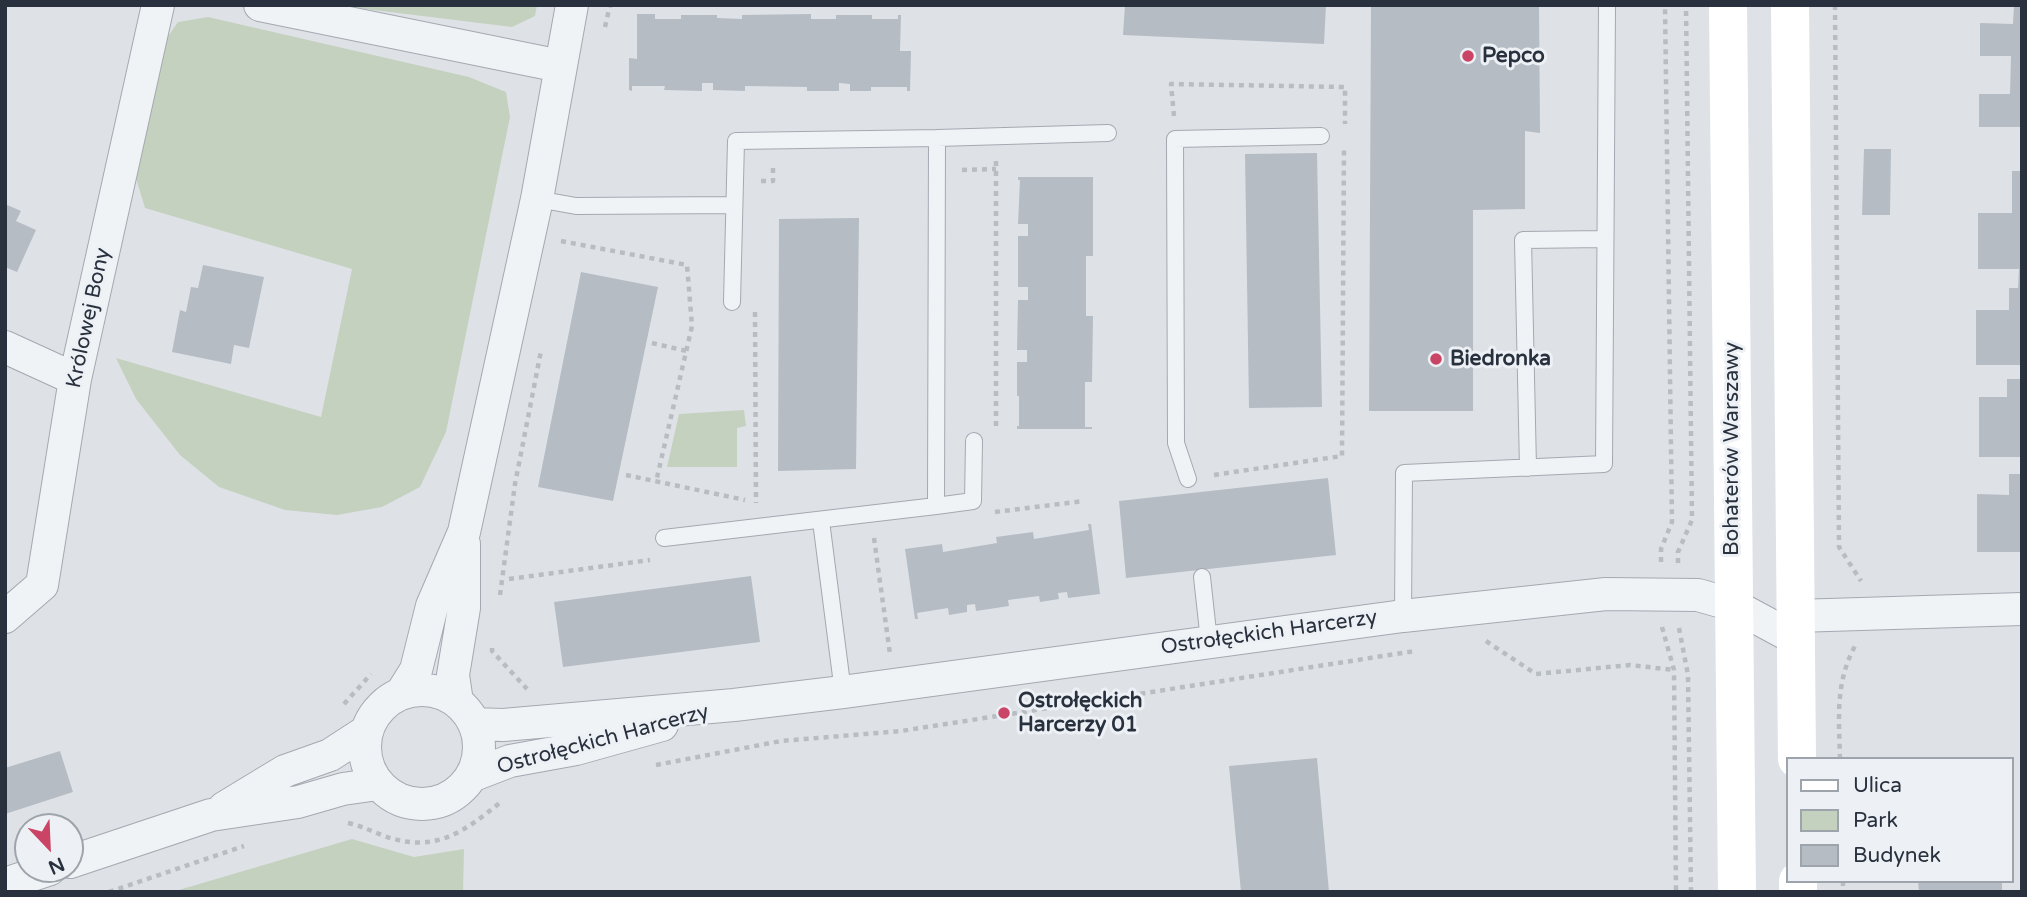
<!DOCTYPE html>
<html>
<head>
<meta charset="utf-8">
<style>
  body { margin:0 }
  #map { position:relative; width:2027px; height:897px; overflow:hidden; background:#dee2e7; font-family:"Varela Round",sans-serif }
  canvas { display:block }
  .frame { position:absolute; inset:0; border:7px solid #28313d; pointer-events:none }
  .legend { position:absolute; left:1786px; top:757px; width:228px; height:126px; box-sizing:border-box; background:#edf1f5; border:2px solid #9ea4ab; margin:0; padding:9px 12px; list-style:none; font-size:21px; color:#28313d }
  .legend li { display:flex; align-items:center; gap:14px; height:35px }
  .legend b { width:35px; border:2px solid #9ea4ab }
  .north { position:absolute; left:14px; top:813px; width:70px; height:70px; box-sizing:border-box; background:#edf1f5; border:2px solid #9ea4ab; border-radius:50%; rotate:157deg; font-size:19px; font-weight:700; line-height:28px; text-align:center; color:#28313d }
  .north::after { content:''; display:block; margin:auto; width:24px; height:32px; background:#ca4565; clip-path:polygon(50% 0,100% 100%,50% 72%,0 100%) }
</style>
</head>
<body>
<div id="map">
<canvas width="2027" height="897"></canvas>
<div class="frame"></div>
<ul class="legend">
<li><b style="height:9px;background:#fff"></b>Ulica</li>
<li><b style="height:19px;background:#c5d1bf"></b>Park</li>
<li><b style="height:19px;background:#b5bcc4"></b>Budynek</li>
</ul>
<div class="north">N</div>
</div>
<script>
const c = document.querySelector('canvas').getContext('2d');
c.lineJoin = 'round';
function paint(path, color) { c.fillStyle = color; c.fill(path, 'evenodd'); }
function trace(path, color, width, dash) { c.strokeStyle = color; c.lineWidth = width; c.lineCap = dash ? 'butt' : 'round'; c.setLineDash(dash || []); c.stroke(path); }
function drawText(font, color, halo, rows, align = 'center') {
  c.font = font + ' "Varela Round",sans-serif'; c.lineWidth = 6; c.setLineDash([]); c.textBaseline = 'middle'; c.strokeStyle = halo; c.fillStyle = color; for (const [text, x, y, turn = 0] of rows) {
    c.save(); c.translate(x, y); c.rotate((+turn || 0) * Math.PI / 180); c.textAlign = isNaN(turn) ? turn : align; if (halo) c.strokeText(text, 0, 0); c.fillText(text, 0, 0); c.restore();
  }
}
const green = new Path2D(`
  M333,5H537L535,16L512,27Z
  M208,17L469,77L506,92L510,117L446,432L420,487L382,507L337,515L285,510L219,487L180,455L136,399L116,358L321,417L352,269L145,208L134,172L162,45L178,22Z
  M744,410L746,426L737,428V467H667L679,414Z
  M352,839L414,857L464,849L463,892H172Z`);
const building = new Path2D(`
  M1125,5H1326L1324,44L1123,35Z
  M1371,5H1539L1540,133L1525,131V209L1473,210V411H1369Z
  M2014,5H2022V127H1979V94H2010L2011,56H1980V23L2013,24Z
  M637,14H655V19H681V15H717V18L742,19V15L811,14V19H836V15H872V19H898V15H901L900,51H911L910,91H907V87H871V91H850V84L839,83V91H807V87L745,86V91L713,90V83H702V91L664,90L665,86H632V91L629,90V58L637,59Z
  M1864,149H1891L1890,215H1862Z
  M1317,153L1322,407L1249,408L1245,154Z
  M2012,171H2022V365H1976V310H2009V288H2018L2019,269H1978V213H2012Z
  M1018,177H1093V256H1086V316H1093L1092,382H1085V427H1092V429H1017V426H1019V396H1017V362H1027V350H1017L1018,300H1028V287H1018V236H1028V224H1018L1020,180H1018Z
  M5,204L21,211L16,221L36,230L17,272L5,267Z
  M859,218L856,469L778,471L779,219Z
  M203,265L264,277L249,348L234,345L231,364L172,352L180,310L186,312L191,287L198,288Z
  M581,272L658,287L613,501L538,487Z
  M2007,379H2022V457H1979V397H2007Z
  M2009,474H2022V552H1977V494L2009,495Z
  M1328,478L1336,555L1126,578L1119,501Z
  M1088,524H1091L1100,594L1068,598L1067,592L1058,593L1059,599L1040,602L1039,596L1008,600L1009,606L976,611L975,604L967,605V612L949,615L948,608L917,613L918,619H915L905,549L942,544L943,552L997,543L996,537L1033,532L1034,539L1089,530Z
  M751,576L760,642L563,667L554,602Z
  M60,751L73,792L5,814V768Z
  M1317,758L1329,892H1241L1229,766Z
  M1918,881H2002V892H1919Z`);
const path = new Path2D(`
  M1835,5L1839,547L1861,581
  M605,27L610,5
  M1174,116L1171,84L1345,87V124
  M996,161V429
  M962,170L996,169
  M761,181H773V163
  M561,241L687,265L692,326L656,482
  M755,312L756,503
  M652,343L687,351
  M626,475L745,500
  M1214,475L1342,456L1344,147
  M995,512L1084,501
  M874,538L890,654
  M1661,562V549L1672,522L1665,5
  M1678,563V552L1692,520L1686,5
  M509,579L650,560
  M500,595L515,484L541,351
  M1662,627L1674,670L1676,892
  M1679,628L1688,675L1691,892
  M1486,641L1536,674L1630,665L1674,670
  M492,648V651L527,689
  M344,704L371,674
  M1840,759C1839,718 1835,683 1855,646
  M656,765L781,741L901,731L1415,651
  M348,823C361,826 372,831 384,836C435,854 464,832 502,801
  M1843,881V892
  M109,892L244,846`);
const service = new Path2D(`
  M537,199L576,206L734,205
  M732,302L736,141L937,138
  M1528,468L1523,240L1604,239
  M1188,479L1176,443L1175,139L1321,136
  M936,506L973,501L974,441
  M821,521L843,692
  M664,538L936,506L937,138L1108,133
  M1202,577L1209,641
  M1403,616L1404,473L1604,464L1607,5`);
const minor = new Path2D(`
  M260,5L560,66
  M5,347L75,379
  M1796,616L2022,609
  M5,617L42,585L75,379L158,5
  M365 747a57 57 0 1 1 114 0a57 57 0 1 1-114 0Z
  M401,694L416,670L432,606L464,532L537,199L572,5
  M457,702L453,675L464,608V544
  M474,724L503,725L734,705L843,692L1403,616L1606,594L1698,595L1733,605L1796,639
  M471,776L510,761L576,749L662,725
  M224,808L285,771L330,755L367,731
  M70,862L211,815L298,802L343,789L378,784
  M5,884L50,869`);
const secondary = new Path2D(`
  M1728,5L1737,892
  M1790,5L1797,759
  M1798,881V892`);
const markers = [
  [1468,56,7,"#ca4565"],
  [1436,359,7,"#ca4565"],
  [1004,713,7,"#ca4565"]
];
const poiNames = [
  ["Pepco",1482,56],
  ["Biedronka",1450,359],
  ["Ostrołęckich",1018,701],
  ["Harcerzy 01",1018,725]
];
const streetNames = [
  ["Królowej Bony",89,318,-78],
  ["Bohaterów Warszawy",1732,449,-90],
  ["Ostrołęckich Harcerzy",1269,633,-8],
  ["Ostrołęckich Harcerzy",603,740,-15]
];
paint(green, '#c5d1bf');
paint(building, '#b5bcc4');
trace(service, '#a4a9b1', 18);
trace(minor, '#a4a9b1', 34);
trace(path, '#b8bdc2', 4.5, [5, 5]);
trace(service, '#f0f3f6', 16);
trace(minor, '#f0f3f6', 32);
trace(secondary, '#fff', 38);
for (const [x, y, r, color] of markers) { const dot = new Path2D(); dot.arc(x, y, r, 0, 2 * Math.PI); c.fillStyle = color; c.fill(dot); trace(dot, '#edf1f5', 2.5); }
drawText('bold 21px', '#28313d', '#edf1f5', poiNames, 'left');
drawText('21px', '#28313d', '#edf1f5', streetNames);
</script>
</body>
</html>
